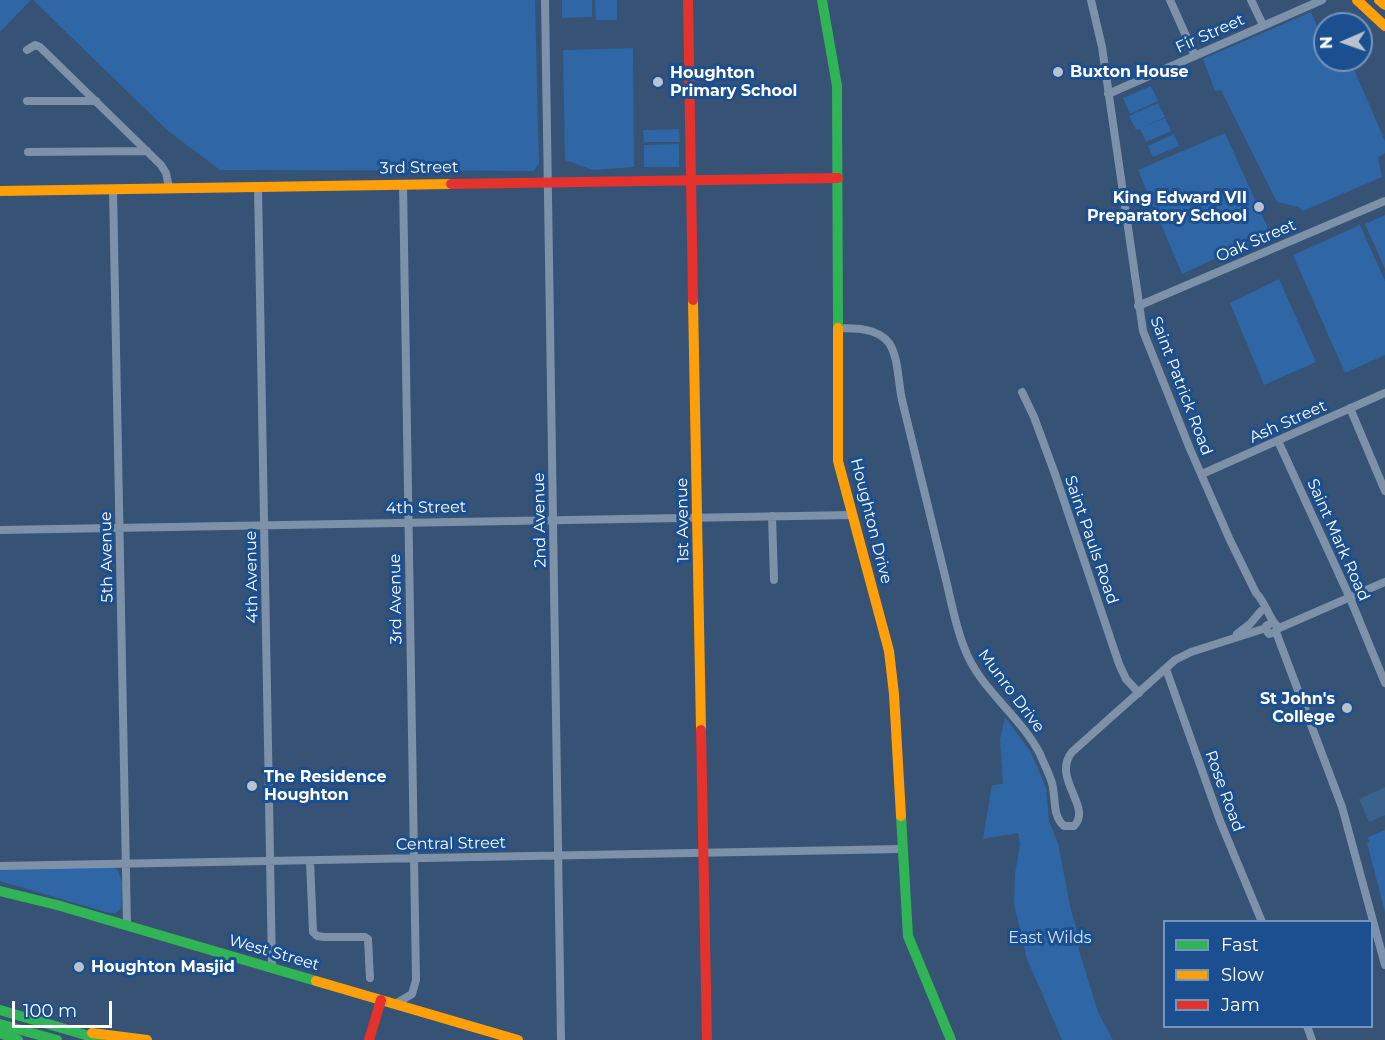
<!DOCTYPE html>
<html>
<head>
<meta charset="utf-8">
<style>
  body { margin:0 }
  #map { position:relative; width:1385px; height:1040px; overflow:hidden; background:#365274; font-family:Montserrat,sans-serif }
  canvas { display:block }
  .legend { position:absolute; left:1163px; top:920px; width:210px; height:108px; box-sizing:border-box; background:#1b4f8f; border:2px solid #7695bc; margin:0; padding:8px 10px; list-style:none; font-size:18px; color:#fff }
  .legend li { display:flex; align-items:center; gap:12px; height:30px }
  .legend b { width:30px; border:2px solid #7695bc }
  .north { position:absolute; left:1313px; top:12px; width:60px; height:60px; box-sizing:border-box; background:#1b4f8f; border:2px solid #7695bc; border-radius:50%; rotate:268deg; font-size:16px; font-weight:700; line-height:24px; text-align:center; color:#fff }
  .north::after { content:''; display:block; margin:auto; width:21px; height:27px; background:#b9c2ce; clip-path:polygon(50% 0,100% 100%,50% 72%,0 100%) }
  .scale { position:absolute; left:12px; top:1001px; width:100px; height:27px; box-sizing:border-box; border:3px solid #fff; border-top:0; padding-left:8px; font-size:18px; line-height:21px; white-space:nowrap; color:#fff; -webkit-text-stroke:4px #1b4f8f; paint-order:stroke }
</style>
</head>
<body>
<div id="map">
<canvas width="1385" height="1040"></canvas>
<ul class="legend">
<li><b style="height:8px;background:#30b455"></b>Fast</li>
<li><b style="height:8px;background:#ff9f0a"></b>Slow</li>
<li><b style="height:8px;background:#e5322d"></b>Jam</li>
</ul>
<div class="north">N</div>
<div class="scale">100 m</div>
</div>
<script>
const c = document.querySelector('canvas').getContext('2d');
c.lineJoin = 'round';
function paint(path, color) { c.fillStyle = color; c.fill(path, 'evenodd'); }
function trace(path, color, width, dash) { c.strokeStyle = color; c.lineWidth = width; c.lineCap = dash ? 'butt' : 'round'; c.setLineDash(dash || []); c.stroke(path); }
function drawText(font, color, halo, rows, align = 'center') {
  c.font = font + ' Montserrat,sans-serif'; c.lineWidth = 6; c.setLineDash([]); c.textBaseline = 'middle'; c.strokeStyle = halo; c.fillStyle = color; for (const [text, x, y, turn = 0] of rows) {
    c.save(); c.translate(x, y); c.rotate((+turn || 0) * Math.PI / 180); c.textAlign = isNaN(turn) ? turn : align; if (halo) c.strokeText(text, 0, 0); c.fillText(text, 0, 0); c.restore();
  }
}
const green = new Path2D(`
  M0,0H31L0,32Z
  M33,0H535L539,163L534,171L220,170L168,131Z
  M562,0H592V17L562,18Z
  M595,0H617V20H596Z
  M1311,12L1325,44V60H1350L1385,141V153L1378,158L1382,177L1303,211L1298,207L1277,202L1221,90L1215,91L1203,59Z
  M633,48L634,167L593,170L565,160L563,50Z
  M1151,86L1158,101L1130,114L1123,98Z
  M1158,103L1165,117L1141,128L1165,118L1171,131L1146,142L1140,129L1136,130L1129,116Z
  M679,129L680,142H644L643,130Z
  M1225,133L1270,233L1182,274L1138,170Z
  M1174,134L1179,146L1153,157L1148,146Z
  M679,144V167H644V145Z
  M1385,215V269L1365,224Z
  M1360,225L1385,281V355L1345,373L1293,255Z
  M1279,279L1316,362L1264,385L1230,303Z
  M1005,717L1031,752L1046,788L1049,821L1058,843L1070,906L1081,946L1078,947L1098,1012L1113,1040H1062L1027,959L1014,904L1015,874L1020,844L1018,833L983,839L992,785L1003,784L1000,739Z
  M1385,830V912L1367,843L1369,842L1368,837Z
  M113,867L118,870L122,883L121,908L116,913H109L0,881V870L4,869Z`);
const water = new Path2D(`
  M1385,787V815L1369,822L1359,799Z`);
const street = new Path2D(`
  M545,0L561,1040
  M1091,0L1102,47L1143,331L1190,449L1230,540L1256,593C1266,603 1268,617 1277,626L1276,632L1269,634L1267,631L1266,626L1273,622
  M1170,0L1195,56
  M1251,0L1263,25
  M27,50L35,45L40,47L161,165L166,173L169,188
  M1108,94L1322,0
  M27,101H96
  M28,152L147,151
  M258,186L272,967
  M113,189L127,925
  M1138,306L1385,201
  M838,328C855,328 878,328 889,343C899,358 898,383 902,400C916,456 929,512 943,568C950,594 954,622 964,647C979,689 1020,715 1040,754C1044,764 1049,773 1052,783C1056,797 1052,816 1064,826H1074C1093,807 1051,778 1072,752L1175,660L1191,652L1266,628
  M1022,392L1034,417L1055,474L1119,664L1126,679L1139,693
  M1350,408L1385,491
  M1278,441L1350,598L1385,683
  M1202,474L1385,393
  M772,516L774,580
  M0,530L852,515
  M1277,629L1385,582
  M1276,632L1342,807L1385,965
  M1237,634L1250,624L1261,611
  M1166,669L1220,821L1262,922
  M310,861L313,932L317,936L324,937H365L368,939L370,978
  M0,866L902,849
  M395,1004L412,994L416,980L403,184
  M1307,1026L1312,1040`);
const fast = new Path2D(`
  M822,0L837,86L838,328
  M901,816L908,936L951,1040
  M0,891L57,905L316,981
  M0,1010L103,1040
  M0,1024L57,1040
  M0,1033L18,1040`);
const slow = new Path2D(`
  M1357,0L1385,26
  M1379,0L1385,5
  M0,191L451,184
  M693,300L701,730
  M838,328V461L889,651L894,694L901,816
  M316,981L518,1040
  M92,1033L147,1040`);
const jam = new Path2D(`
  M688,0L693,300
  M451,184L838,178
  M701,730L707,1040
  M369,1040L381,1000`);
const markers = [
  [1058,72,6,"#b9c2ce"],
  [658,82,6,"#b9c2ce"],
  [1259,207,6,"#b9c2ce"],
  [1347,708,6,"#b9c2ce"],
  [252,786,6,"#b9c2ce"],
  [79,967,6,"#b9c2ce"]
];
const streetNames = [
  ["Fir Street",1210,34,-24],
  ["3rd Street",419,168,-1],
  ["Oak Street",1256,241,-23],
  ["Saint Patrick Road",1181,386,69],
  ["Ash Street",1288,422,-24],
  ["4th Street",426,508,-1],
  ["2nd Avenue",540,520,-91],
  ["1st Avenue",683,520,-91],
  ["Houghton Drive",871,521,76],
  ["Saint Pauls Road",1091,540,71],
  ["Saint Mark Road",1338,540,66],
  ["5th Avenue",107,557,-91],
  ["4th Avenue",252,577,-91],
  ["3rd Avenue",396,599,-91],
  ["Munro Drive",1011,691,53],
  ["Rose Road",1224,791,70],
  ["Central Street",451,844,-1],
  ["West Street",274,953,16]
];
const poiNames = [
  ["Buxton House",1070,72],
  ["Houghton",670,73],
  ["Primary School",670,91],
  ["King Edward VII",1247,198,"right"],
  ["Preparatory School",1247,216,"right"],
  ["St John's",1335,699,"right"],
  ["College",1335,717,"right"],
  ["The Residence",264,777],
  ["Houghton",264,795],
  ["Houghton Masjid",91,967]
];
const parkNames = [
  ["East Wilds",1050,938]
];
paint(green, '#2f66a5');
paint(water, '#3b618d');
trace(street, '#7d92a8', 8);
trace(fast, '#30b455', 10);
trace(slow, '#ff9f0a', 10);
trace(jam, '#e5322d', 10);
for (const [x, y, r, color] of markers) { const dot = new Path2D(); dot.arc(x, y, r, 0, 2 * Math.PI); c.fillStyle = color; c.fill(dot); trace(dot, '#1b4f8f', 2); }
drawText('16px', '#fff', '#1b4f8f', streetNames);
drawText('bold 16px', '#fff', '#1b4f8f', poiNames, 'left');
drawText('16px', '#cfe3fa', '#1b4f8f', parkNames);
</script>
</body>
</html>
